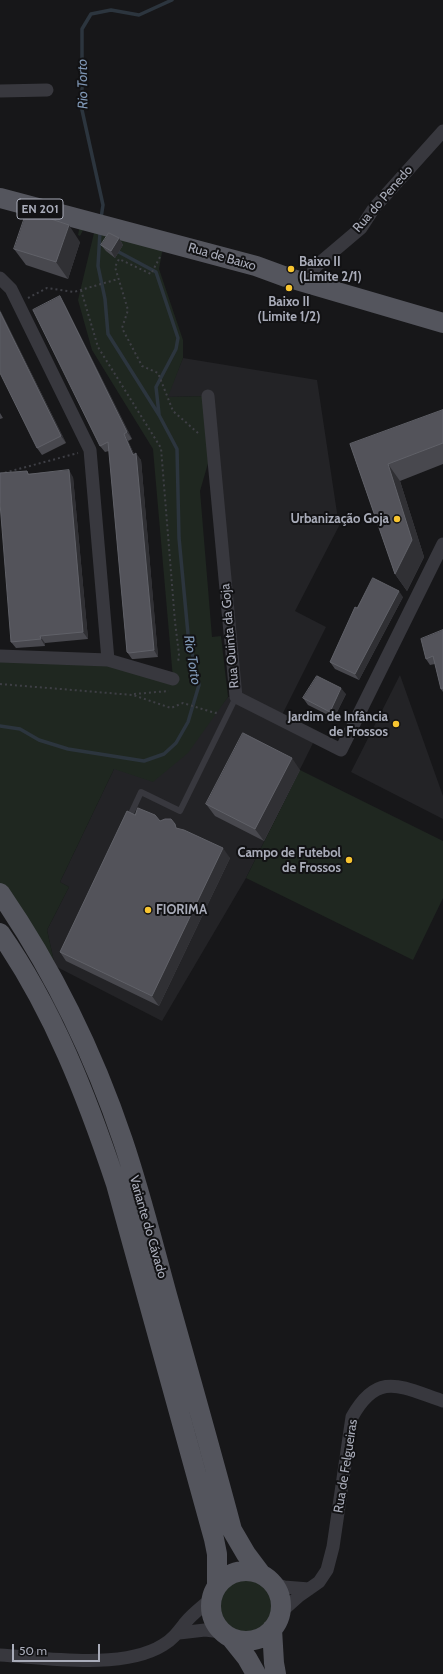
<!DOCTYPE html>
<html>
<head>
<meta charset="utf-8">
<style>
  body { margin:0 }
  #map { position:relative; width:443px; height:1674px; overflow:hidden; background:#171719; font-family:Cabin,sans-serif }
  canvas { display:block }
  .scale { position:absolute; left:12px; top:1644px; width:88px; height:18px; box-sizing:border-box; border:2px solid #a9acb9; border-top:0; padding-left:5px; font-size:12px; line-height:14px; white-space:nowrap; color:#a9acb9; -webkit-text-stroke:3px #121214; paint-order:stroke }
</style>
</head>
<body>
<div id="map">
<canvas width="443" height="1674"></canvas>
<div class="scale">50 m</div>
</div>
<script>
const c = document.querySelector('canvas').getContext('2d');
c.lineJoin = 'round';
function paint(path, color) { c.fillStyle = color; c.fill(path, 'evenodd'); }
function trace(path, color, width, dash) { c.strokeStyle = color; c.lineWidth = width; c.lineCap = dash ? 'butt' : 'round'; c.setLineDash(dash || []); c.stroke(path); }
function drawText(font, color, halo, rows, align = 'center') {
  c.font = font + ' Cabin,sans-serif'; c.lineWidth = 4; c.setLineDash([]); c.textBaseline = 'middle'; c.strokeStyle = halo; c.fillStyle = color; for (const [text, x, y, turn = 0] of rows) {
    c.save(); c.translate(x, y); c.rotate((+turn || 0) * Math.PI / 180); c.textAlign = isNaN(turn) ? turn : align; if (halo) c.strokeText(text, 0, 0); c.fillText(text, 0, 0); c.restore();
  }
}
const built = new Path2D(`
  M183,358L317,380L339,526L295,611L326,627L280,719L316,737L246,878L162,1021L55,966L47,930L69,887L60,882L114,769L215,713L228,697H235L208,396L167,397Z
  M400,675L443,796V819L351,772Z`);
const green = new Path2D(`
  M81,220L164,241L159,269L183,340V358L168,397L208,396L213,446L200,491L212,637L221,636L228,697L188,753L153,782L114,769L60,882L69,887L47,930L55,966L0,893V656L108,660L173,679L153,449L92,350L78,300L94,233L83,230L80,236L78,235Z
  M300,770L443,841V898L413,960L246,878Z
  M218 1606a28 28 0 1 1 56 0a28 28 0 1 1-56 0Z`);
const stream = new Path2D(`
  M101,218L103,205L82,110V29L91,14L111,10L139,15L172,0
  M115,250L156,272L178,338L176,349L156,387L159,414
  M0,726L20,729L39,740L68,749L144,761L164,754L176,743L188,722L199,685L188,634L179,538L177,449L159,415L108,334L105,299L98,266L100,232`);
const path = new Path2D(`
  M160,257L151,274L119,259L115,267L128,310L122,328L142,366L158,373L173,411L198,433
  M81,290L98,347L161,448L175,622L179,654L178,663
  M28,298L47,288L74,292L118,279
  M0,474L78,453
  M0,684L133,695L171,708L183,703L215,713L219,712
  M134,694L169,691`);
const lane = new Path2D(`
  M128,820L141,792L180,811L236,697`);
const street = new Path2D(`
  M0,91L47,90
  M0,278L11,289L90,450L108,660
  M308,284L315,267L361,228L374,208L443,131
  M208,396L236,697L341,750L443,544
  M0,656L108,660L173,679
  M272,1583L284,1587L309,1589
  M280,1613L299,1596L319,1582L327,1570L333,1547L352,1417C378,1370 401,1387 443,1401
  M179,1633L205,1630L222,1632
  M0,1655C47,1658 123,1670 163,1645C173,1639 178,1632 185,1623C192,1614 203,1606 212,1598`);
const primary = new Path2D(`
  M0,198L256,266L286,277L443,323
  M0,893C53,970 93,1052 123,1141C140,1191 153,1244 167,1295C189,1373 211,1451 232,1530L246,1554L261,1574
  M0,933C53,1009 87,1097 116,1184L214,1539L217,1554V1586
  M211 1606a35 35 0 1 1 70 0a35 35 0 1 1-70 0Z
  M272,1629L274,1663L276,1674
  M231,1638L247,1658L256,1674`);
const wall = new Path2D(`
  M119,238L123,245L115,258L106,251L101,245Z
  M80,242L68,279L26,265L14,249Z
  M64,303L132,439L128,441L134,454L141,460L158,657L134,659H132L127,652L109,451L105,452L100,446Z
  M0,310L66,443L42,455L37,448Z
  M443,410V464L400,481L424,557L407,591L395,574L350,444Z
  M0,413L3,418L0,419Z
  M27,471L29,474L73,477L88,639L45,643V646L16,648L11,642Z
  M403,597L359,680L335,669L330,662L357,608Z
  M443,630V692L441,689L435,664L430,665L426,659Z
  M346,694L334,718L308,705L303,698Z
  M300,770L264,841L215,816L206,804Z
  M135,815L160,821L179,829L230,858L159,1006L66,961L60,952Z`);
const shadedWall = new Path2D(`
  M69,225L80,242L68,279L56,262Z
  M119,238L123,245L115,258L111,251Z
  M60,296L64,303L132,439L127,432Z
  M0,310L66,443L61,436L0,312Z
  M124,434L128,441L137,460L136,453L141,460L158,657L154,650L133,455Z
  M388,464L400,481L424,557L407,591L395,574Z
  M69,470L73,477L88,639L83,632Z
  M399,591L403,597L359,680L355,674Z
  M40,636L45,643V646L41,639Z
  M341,688L346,694L334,718L330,712Z
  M292,758L300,770L264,841L255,829Z
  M223,848L230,858L159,1006L152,996Z`);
const building = new Path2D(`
  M27,211L69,225L56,262L14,249Z
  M109,233L119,238L111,251L101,245Z
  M60,296L127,432L124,434L133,455L136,453L154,650L129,653L127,652L108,442L100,446L33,310Z
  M0,312L61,436L37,448L0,373Z
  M443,410V443L388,464L412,540L395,574L350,444Z
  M69,470L83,632L40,636L41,639L11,642L0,503V473L27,471L28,474Z
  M373,578L399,591L355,674L330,662L355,607L357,608Z
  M443,630V688L441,689L433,656L426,659L421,639Z
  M317,676L341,688L330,712L303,698Z
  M243,733L292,758L255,829L206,804Z
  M138,808L155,815L160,821L165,819H171L175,824L176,828L184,830L223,848L152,996L60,952L127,811L135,815Z`);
const markers = [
  [291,269,4,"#f8c530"],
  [289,288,4,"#f8c530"],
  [397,519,4,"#f8c530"],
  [396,724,4,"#f8c530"],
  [349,860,4,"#f8c530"],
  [148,910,4,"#f8c530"]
];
const shields = [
  [40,209,46]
];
const shieldNames = [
  ["EN 201",40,209]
];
const streetNames = [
  ["Rua do Penedo",383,199,-49],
  ["Rua de Baixo",222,257,16],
  ["Rua Quinta da Goja",230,636,-95],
  ["Variante do Cávado",148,1227,74],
  ["Rua de Felgueiras",346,1466,-81]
];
const poiNames = [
  ["Baixo II",299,262,"left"],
  ["(Limite 2/1)",299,277,"left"],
  ["Baixo II",289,302,"center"],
  ["(Limite 1/2)",289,317,"center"],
  ["Urbanização Goja",389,519],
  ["Jardim de Infância",388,717],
  ["de Frossos",388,732],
  ["Campo de Futebol",341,853],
  ["de Frossos",341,868],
  ["FIORIMA",156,910,"left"]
];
const waterNames = [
  ["Rio Torto",83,84,-91],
  ["Rio Torto",192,660,81]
];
paint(built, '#232326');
paint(green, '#1f2720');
trace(stream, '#2c353e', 3.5);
trace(path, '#3e3f45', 2, [2, 3]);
trace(lane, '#38383e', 6);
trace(street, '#38383e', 13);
trace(primary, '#54555d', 20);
paint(wall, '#48484e');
paint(shadedWall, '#303034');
paint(building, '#53535a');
trace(building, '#606168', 1);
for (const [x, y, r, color] of markers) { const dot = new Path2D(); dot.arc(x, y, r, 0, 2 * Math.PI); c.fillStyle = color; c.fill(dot); trace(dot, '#121214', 1.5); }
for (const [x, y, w] of shields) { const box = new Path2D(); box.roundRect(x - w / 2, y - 10, w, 20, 3); c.fillStyle = '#121214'; c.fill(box); trace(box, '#a9acb9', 1); }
drawText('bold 12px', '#a9acb9', null, shieldNames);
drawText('13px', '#a9acb9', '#121214', streetNames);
drawText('bold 13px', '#a9acb9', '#121214', poiNames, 'right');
drawText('italic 14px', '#7f97b5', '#121214', waterNames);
</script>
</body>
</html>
